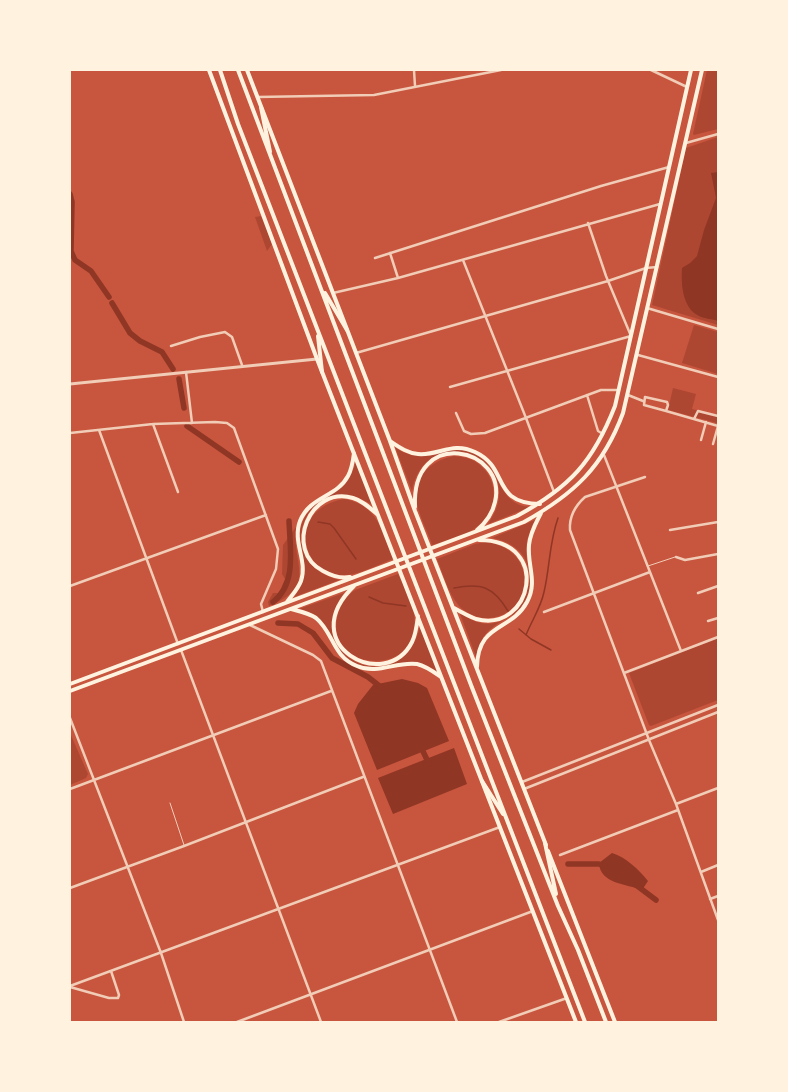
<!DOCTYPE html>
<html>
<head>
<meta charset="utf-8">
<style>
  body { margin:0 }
  #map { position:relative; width:788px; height:1092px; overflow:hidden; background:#c8553d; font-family:"Public Sans",sans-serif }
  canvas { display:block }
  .frame { position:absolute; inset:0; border:71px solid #fff3e0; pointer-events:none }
</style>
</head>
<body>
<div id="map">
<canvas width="788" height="1092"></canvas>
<div class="frame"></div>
</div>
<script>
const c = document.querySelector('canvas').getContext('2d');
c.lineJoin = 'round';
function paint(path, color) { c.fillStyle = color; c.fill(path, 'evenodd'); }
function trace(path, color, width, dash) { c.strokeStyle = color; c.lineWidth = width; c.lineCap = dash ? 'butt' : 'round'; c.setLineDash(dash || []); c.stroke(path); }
const green = new Path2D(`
  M707,70H718V129L694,135L693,134Z
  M718,137V325L652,305L686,148Z
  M261,216L272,244L267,251L255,217Z
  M694,325L718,332V374L682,363Z
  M673,388L696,394L692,409L718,416L717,423L668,410Z
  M395,447C424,469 447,439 475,454C502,468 497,505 530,507L488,524C534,461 426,416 412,491Z
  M454,456C463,457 472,458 480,465C499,481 498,510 478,526C466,536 447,540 432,545C428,532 420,518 417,504C411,478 431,460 454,456Z
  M356,461L372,505C310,465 266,561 339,580L294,597C318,567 291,549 303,521C316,491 347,499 356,461Z
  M344,499C378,505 382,531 393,559C380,564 360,574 347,575C301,579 285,509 344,499Z
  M535,520C530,530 526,540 526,552C527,566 534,579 529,594C523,614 505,617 492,628C482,635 479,646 476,657L459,611C513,660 568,552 492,538Z
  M296,527C291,563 319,586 269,606L268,602L273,593H279L285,579L282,574L283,545Z
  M487,542C543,551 532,621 483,618C474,617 465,612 459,606C448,593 443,574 437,559L475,544Z
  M398,574C404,586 412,601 414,614C424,679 326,673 337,618C339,607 346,596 355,590Z
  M344,593C297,657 403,704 420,626L437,672C407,647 383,681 350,661C326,646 335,616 299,609Z
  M718,638V700L651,726L649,725L629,673Z
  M70,733L88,774L86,778L70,785Z`);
const water = new Path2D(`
  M718,172V321C712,319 705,319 699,316C682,308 681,283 682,268L690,263L697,256L704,230L716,198L711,173Z
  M402,679L418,683L427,688L449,741L377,770L354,713L358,704L373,685Z
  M454,748L467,784L393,814L378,778Z
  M612,853C626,857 639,870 648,881L642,890C627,884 600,884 599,863Z`);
const stream = new Path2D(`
  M318,522L330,524L334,528L356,559
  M454,588C481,583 493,586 508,611
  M369,597L383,603L406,606
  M519,629L531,639L551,650
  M526,635C532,620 541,607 544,592C550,567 549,543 558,518`);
const canal = new Path2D(`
  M70,194L72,202L71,251L75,260L91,271L109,297
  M112,303L130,333L140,341L162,352L173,369
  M179,379L184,408
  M187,426L239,462
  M273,602C297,584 290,548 289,521
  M278,623L298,624L313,633L332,658L368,677L382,688
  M420,745L429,764
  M568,864H599L605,866
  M636,885L656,900`);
const service = new Path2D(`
  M648,566L675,557
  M170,803L184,845`);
const minor = new Path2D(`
  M414,70L415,86
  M651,70L687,87
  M257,97L374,95L501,70
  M686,143L718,134
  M390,253L398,278
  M375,258L601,186L669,167
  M463,260L526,418L554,492
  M333,293L398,278L660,204
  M647,308L718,329
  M171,346L200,337L225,332L232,337L242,365
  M356,353L608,281L646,268L657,267
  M638,355L718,377
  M186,372L192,423
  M450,387L631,336L606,276L588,223
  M587,395L598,431L603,434
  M628,395L643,401
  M645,397L667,402L668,405L666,411L644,405Z
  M666,411L718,426
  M456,413L464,431L471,434L485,433L601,390H618
  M694,419L698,411L718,416
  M153,424L178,492
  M99,430L178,644
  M70,433L153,424L215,422L227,423L234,428L278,549L276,569L261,604L263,612
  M701,440L706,422
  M713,444L718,426
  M604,455L681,651
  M645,477L585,497C575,506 569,517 570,530L649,740L676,804L718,920
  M670,530L718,522
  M676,557L685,560L718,554
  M70,586L266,515
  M698,593L718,586
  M544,612L650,572
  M708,621L718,618
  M250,625L313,655L321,661L457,1022
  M181,650L321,1022
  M624,673L718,637
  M70,718L161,953L184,1022
  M522,782L718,705
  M70,789L331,691
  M524,789L718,712
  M676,804L718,788
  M560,855L678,810
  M701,872L718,865
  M70,888L184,846L363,777
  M710,899L718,896
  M70,986L500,827
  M70,987L109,998H118L119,995L111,971
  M237,1022L533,911
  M499,1022L567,998`);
const tertiary = new Path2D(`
  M70,384L317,359`);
const primary = new Path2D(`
  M209,70L317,359L576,1022
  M247,70L390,441L415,511L546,845
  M390,441C399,447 407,453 418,454C439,456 452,441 475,452C510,468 490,503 540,504
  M415,507C411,426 508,447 495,502C493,512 486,523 477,530
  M350,577C340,579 332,576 323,571C283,550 310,485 353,498C363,501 370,508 378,515
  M354,586C293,645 386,694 412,642C416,634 417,624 418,616
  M287,602C292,595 298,589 301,581C308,561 292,542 300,521C310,496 337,497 348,476C352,469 353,461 354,453
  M454,608C461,612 468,616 476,619C532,634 553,540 479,540
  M291,609C299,611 309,613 316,618C334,633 332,656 357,666C378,675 396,661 417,664C426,666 434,672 441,677
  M477,667C478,622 511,632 527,602C538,582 527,565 529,545C530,533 536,523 541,513
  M70,684L517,516C570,487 593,462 615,406L691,70
  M70,691L524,522C574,494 603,467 623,413L702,70
  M548,851L615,1022`);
const trunk = new Path2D(`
  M220,70L238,124L585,1022
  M238,70L471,685L558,906L578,950L606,1022
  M261,107L270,152
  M325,293L347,330
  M318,336L322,372
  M482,781L503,814
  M545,843L556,894`);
paint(green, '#ae4732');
paint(water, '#8f3625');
trace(stream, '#8f3625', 1.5);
trace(canal, '#8f3625', 5.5);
trace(service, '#f1ccb7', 1);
trace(minor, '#f1ccb7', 2.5);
trace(tertiary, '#f1ccb7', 3);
trace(primary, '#fff3e0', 4);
trace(trunk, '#fff3e0', 4);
</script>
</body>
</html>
